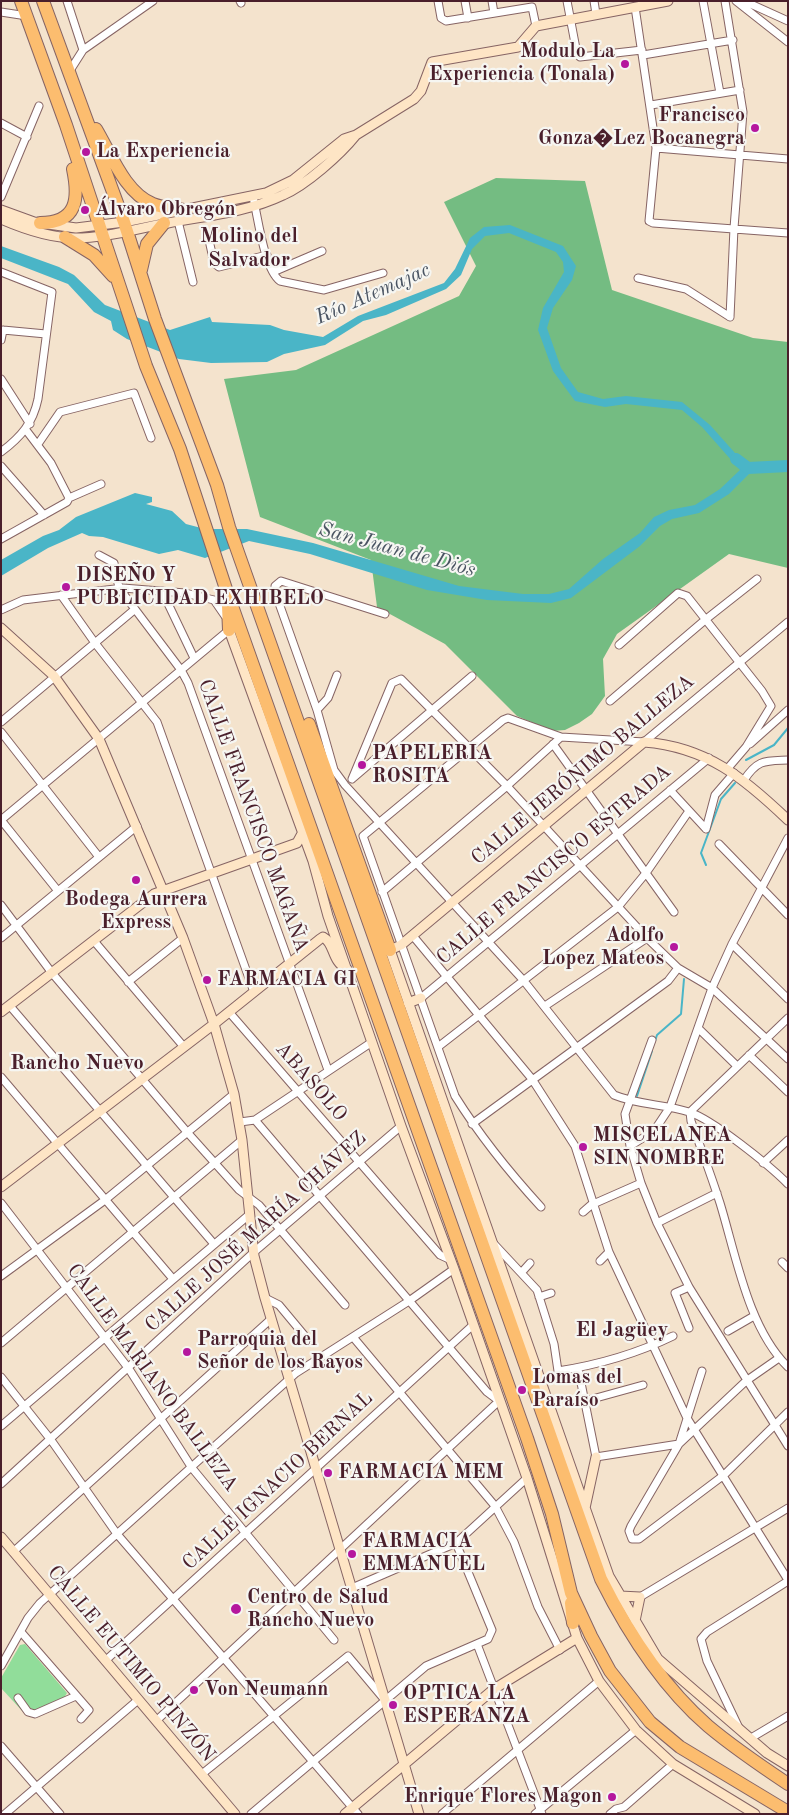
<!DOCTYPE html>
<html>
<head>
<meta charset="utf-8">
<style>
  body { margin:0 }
  #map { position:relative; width:789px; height:1815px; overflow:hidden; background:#f4e3cd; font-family:"Old Standard TT",serif }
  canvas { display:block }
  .frame { position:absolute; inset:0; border:2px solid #4a1f2b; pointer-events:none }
</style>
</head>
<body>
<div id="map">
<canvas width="789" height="1815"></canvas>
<div class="frame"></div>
</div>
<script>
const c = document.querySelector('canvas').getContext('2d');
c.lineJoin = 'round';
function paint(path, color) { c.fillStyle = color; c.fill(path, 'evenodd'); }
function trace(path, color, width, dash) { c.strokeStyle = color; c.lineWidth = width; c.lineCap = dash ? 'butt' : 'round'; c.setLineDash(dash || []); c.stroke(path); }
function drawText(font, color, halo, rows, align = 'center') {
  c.font = font + ' "Old Standard TT",serif'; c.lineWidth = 4.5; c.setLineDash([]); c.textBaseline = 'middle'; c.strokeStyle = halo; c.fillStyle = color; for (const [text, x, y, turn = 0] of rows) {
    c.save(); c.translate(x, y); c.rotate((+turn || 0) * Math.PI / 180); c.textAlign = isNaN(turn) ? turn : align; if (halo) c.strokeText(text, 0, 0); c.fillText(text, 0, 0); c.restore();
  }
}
const green = new Path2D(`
  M25,1644L67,1693L64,1698L25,1714L1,1688V1678L20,1645Z`);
const forest = new Path2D(`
  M496,178L585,181L612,290L753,338L788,342V568L729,554L617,634L603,659L605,696L592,714L579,723L565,730L552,731L517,716L445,644L377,607L371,560L260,517L224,379L296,370L459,296L476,266L444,202Z`);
const water = new Path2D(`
  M510,225L563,246L576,266L572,280L553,308L547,328L561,368L578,392L603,399L626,396L682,402L710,425L735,453L750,463V473L729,494L699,513L672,519L660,526L640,546L571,598L551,603L487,600L427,590L310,554L249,541L205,558L178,550L159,554L103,537L89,536L82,533L48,548L1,576V560L43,536L59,530L76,517L135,493L152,497V502L146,504L172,511L186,524L205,529H247L313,543L459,586L523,594H549L569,589L603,559L640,533L654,517L669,510L695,505L720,489L740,470L702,427L682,410L626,404L605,407L575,401L553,371L538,330L543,308L564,272L563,262L556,252L509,233L485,236L472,249L461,275L446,289L386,315L363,321L325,345L284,354L267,362L211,363L179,359L127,339L113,330L111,321L94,312L68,284L1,258V246L59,267L74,275L105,305L170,330L210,317L212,322L270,325L284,330L323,337L358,316L444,283L455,269L470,238L484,227Z`);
const stream = new Path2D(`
  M746,760L774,745L788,728
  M706,865L701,853L721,799L735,783
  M655,1041L657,1035L681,1014L684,979
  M637,1096L652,1051`);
const river = new Path2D(`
  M736,459L748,468L788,466`);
const street = new Path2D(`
  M67,1L83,50
  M240,1L241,3
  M438,1L441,18L446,21L532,7L536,26
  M465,1L468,18
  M492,1L494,13
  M567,1L577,54L580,57L642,50
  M594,1L596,14
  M703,1L720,93
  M725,1L743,112L734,228L730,317
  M736,1L788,42
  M744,1L788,21
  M635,7L656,148L649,221L653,223L788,233
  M1,12L27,16
  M643,55L733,40
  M69,72L83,50L153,1
  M651,105L740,90
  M1,123L27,137
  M656,148L788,159
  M1,197L39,106
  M253,197C258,217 264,269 280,281L324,290L383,273
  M178,221L193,282
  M209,240L214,263L219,267L267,255
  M1,272L52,292L38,399C33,423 21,437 1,452
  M273,272L322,251
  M638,278L686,289L730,317
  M3,330L46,334
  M1,340L3,330
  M1,379L30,424
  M26,430L51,463L69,498
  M38,444L60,412L134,393L151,438
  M1,466L44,515
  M69,498L101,484
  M1,539L67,502L69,498
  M99,555L114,563L119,588L181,670L188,683L328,1070
  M162,591L194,658
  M61,595L95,643L157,722L254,992
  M1,610L23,600L123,588L185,593L214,600L225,616
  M385,614L281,581L275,586V592L317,710L334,770L345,785L524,981L614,1095C638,1105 664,1104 689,1112C712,1119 769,1165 788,1184
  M619,645L678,593L687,596L762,691L771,706L746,747L728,768
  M610,701L705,620L757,579
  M317,710L328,698L337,675
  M1,722L134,610
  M1,732L99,857
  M553,744L674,912
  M750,744L788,710
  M353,778L472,676
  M352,779L392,683L401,679L507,786L647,938L678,968L712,988L788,1059
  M744,780C758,759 765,761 788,760
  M670,790L706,829
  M1,820L229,630
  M1,820L58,891
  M706,829L715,795L734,773
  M719,844L788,915
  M382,892L507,786L561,737L644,742L788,622
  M1,905L52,973L187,1132L239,1190L259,1205L345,1305
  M413,936L532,1079L575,1146L609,1252L687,1418L788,1580
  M1,938L137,826
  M94,941L184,1047
  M732,944L788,999
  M128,982L183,938
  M421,998L709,758
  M10,1006L214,1244
  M545,1006L647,938
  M229,1012L440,1255L451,1260
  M788,1018L690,1112L691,1121C701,1148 711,1175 720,1203C736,1255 748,1328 788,1367
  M698,1028L737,1066
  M652,1040L625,1114L630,1146L641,1183L657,1223L689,1287L788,1446
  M438,1047L618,907L646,873L689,811
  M749,1055L788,1092
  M1,1077L173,1279
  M240,1122L255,1120L372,1042
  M472,1124L668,981L678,968
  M630,1146L654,1131L670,1107L712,988L732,944L788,838
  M763,1163L788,1140
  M1,1203L129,1369L192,1468L334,1640
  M541,1207C509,1172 480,1136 455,1096L363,836L503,720L508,718L561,737
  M583,1212L591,1205L641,1183
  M657,1223L717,1193
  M494,1244L537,1290L554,1344L558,1371C597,1365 638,1353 673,1336
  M600,1261L609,1252
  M782,1262L788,1268
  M521,1273L530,1263
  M1,1276L105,1200L234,1094
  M689,1287L675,1293L689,1328
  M539,1297L551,1293
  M265,1298L279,1305L304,1335
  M728,1331L754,1316
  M353,1337L495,1506L514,1542L538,1607L560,1650
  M1,1343L242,1140
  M578,1368L596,1457L679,1444L746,1381L779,1358
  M702,1371L679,1444L631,1526L629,1531L632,1539H639L724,1475L788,1412
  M1,1377L51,1440L117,1534L358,1814
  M585,1401L643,1385
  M1,1426L250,1214
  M1,1484L254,1252L401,1126
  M13,1552L271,1319
  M352,1588L456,1543L527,1478
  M640,1597L788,1508
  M21,1632L89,1710L81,1719
  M477,1644L542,1814
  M105,1661L473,1325
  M1,1666L28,1618L40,1603L296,1373L409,1301L454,1269
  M18,1698L28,1712L35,1714L76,1696
  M156,1721L499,1401L487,1392L255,1120
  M739,1728L707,1661L701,1639L707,1632L788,1581
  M751,1738L788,1716
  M1,1746L60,1814
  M202,1774L348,1656L384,1699
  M5,1814L138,1700
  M251,1814L426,1666L488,1639L492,1630L456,1543
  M442,1814L599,1681
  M535,1814L636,1730
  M610,1814L616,1809L624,1807L673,1764`);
const secondary = new Path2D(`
  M1,210L34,222L76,228L124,222L266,193L293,180L344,139L356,135L414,99L421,91L432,62L518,47L536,26L668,1
  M1,219C24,229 50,238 75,238C106,238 138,228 168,223C206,216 248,212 283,195C306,185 340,155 356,135
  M1,628L54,676L99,739L183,938L214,1024L234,1094L242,1140L254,1256L265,1298L419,1814
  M229,630L313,861L328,916L401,1126L454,1269L527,1478L577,1638L599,1681L636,1730L673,1764L755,1814
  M788,820C744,778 707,747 644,742L401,945L390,950L609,1576L658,1659L767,1753L788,1766
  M408,1003L421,998
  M1,1012L154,894L297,843L303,832
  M1,1187L214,1024L320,939L323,937C335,943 331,961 347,969
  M585,1508L596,1457
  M1,1537L235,1814
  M620,1596L640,1597L635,1621
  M345,1814L494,1689L577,1638`);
const highway = new Path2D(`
  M21,1L66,125L146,366L180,449L226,589L527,1438L552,1514L571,1593L591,1636L610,1671L650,1722L680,1747L788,1812
  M43,1L124,222L155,319L217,485L229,527L601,1579C628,1633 662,1686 708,1726C733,1747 761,1766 788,1784
  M96,129C111,154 125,193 153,204C163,208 174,208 184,210
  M40,223C78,223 79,198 73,169
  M65,237L94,255L113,276
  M141,270L147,244L164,223
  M228,606L229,630
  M309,724L390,950
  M571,1603L573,1623`);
const markers = [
  [625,64,5,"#b5179e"],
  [755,128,5,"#b5179e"],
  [86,152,5,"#b5179e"],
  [85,210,5,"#b5179e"],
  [66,587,5,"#b5179e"],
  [362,765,5,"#b5179e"],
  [136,880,5,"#b5179e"],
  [674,947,5,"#b5179e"],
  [207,980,5,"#b5179e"],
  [583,1147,5,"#b5179e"],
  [187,1352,5,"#b5179e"],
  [522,1390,5,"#b5179e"],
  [328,1473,5,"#b5179e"],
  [352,1554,5,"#b5179e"],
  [236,1609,6,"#b5179e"],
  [194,1690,5,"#b5179e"],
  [393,1705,5,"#b5179e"],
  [612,1797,5,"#b5179e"]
];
const poiNames = [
  ["Modulo La",615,52,"right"],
  ["Experiencia (Tonala)",615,75,"right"],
  ["Francisco",745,116,"right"],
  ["Gonza�Lez Bocanegra",745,139,"right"],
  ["La Experiencia",96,152],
  ["Álvaro Obregón",95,210],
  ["DISEÑO Y",76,576],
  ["PUBLICIDAD EXHIBELO",76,599],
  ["PAPELERIA",372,754],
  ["ROSITA",372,777],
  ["Bodega Aurrera",136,900,"center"],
  ["Express",136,923,"center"],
  ["Adolfo",664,936,"right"],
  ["Lopez Mateos",664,959,"right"],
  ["FARMACIA GI",217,980],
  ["MISCELANEA",593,1136],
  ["SIN NOMBRE",593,1159],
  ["Parroquia del",197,1340],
  ["Señor de los Rayos",197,1363],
  ["Lomas del",532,1378],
  ["Paraíso",532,1401],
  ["FARMACIA MEM",338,1473],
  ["FARMACIA",362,1542],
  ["EMMANUEL",362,1565],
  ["Centro de Salud",247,1598],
  ["Rancho Nuevo",247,1621],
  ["Von Neumann",204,1690],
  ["OPTICA LA",403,1694],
  ["ESPERANZA",403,1717],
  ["Enrique Flores Magon",602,1797,"right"]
];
const streetNames = [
  ["CALLE JERÓNIMO BALLEZA",583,770,-40],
  ["CALLE FRANCISCO MAGAÑA",253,816,70],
  ["CALLE FRANCISCO ESTRADA",554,865,-40],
  ["ABASOLO",311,1082,49],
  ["CALLE JOSÉ MARÍA CHÁVEZ",256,1232,-42],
  ["CALLE MARIANO BALLEZA",152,1378,54],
  ["CALLE IGNACIO BERNAL",278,1481,-43],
  ["CALLE EUTIMIO PINZÓN",131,1664,50]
];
const neighbourhoodNames = [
  ["Molino del",249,236],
  ["Salvador",249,260],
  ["Rancho Nuevo",77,1063],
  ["El Jagüey",622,1330]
];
const waterNames = [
  ["Río Atemajac",373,294,-24],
  ["San Juan de Diós",397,550,15]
];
paint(green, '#91dd9a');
paint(forest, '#74bc82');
paint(water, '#4ab5c7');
trace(stream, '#4ab5c7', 2);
trace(river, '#4ab5c7', 12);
trace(street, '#866464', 9);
trace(secondary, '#866464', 11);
trace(highway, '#866464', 14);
trace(street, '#fff', 7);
trace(secondary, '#fee5c5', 9);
trace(highway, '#fcbd6f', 12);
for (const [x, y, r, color] of markers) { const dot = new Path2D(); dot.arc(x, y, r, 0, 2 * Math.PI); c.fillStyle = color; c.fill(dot); trace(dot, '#f6f6f2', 2); }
drawText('bold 20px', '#4a1f2b', '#f6f6f2', poiNames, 'left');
drawText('20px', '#4a1f2b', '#f6f6f2', streetNames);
drawText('bold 21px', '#4a1f2b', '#f6f6f2', neighbourhoodNames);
drawText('italic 21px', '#4a5462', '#f6f6f2', waterNames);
</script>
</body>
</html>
